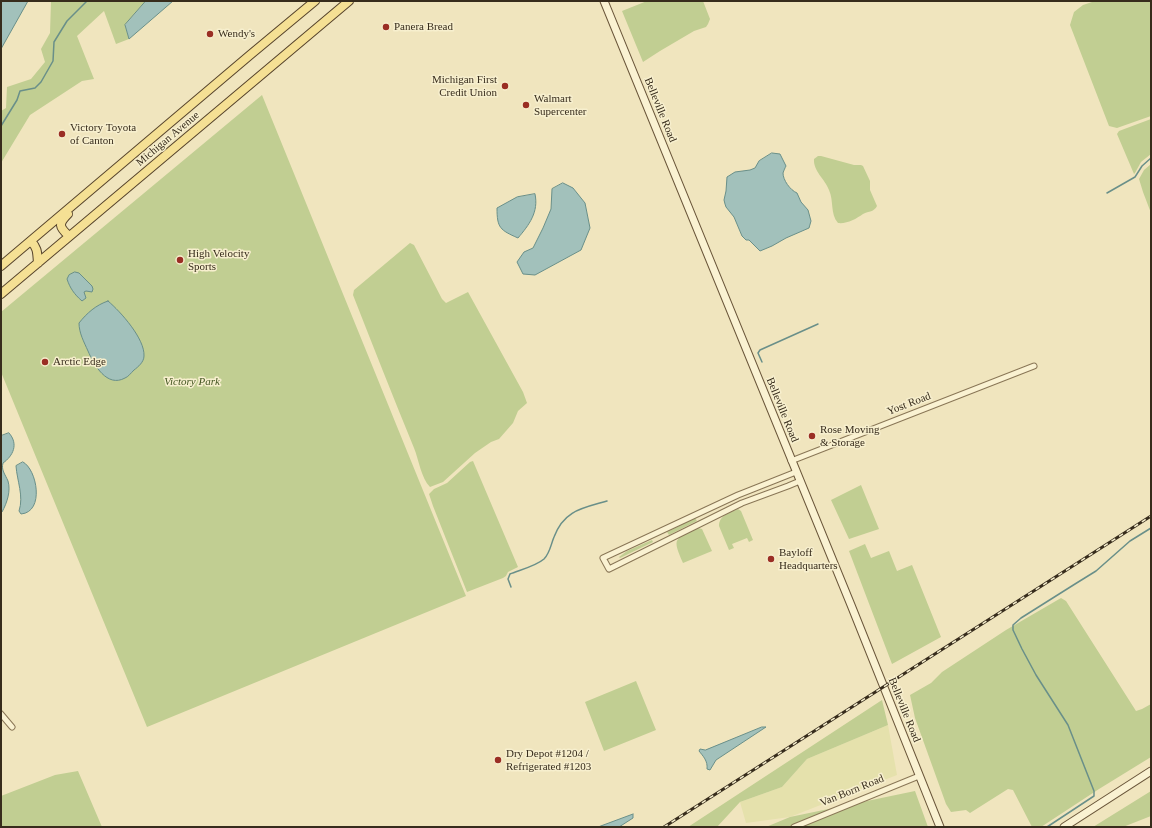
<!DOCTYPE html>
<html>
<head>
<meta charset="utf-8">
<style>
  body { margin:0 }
  #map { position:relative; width:1152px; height:828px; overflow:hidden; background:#f0e5be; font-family:Georgia,serif }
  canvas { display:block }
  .frame { position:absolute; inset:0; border:2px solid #372c1c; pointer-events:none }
</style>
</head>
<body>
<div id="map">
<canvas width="1152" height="828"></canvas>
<div class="frame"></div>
</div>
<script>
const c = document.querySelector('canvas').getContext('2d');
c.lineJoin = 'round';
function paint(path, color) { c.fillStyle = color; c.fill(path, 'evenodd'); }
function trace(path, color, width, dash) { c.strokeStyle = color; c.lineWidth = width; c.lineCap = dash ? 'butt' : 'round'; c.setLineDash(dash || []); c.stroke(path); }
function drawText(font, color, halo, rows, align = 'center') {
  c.font = font + ' Georgia,serif'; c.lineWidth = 3; c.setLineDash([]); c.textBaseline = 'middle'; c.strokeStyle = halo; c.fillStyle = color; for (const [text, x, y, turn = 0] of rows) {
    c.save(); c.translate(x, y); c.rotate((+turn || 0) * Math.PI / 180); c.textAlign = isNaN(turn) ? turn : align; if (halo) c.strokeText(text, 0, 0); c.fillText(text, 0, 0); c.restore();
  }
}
const farmland = new Path2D(`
  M888,725L897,775L790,817L746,823L740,802L782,787L807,759Z`);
const green = new Path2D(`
  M51,1H146L125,25L129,39L116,44L104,11L77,36L94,79L82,81L30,115L1,163V111L6,108L7,87L31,79L45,62L41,49L50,33Z
  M647,1H703L710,19L708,24L706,27L694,31L660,51L643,62L622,11Z
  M1095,1H1151V116L1117,128L1109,126L1070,25L1074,12L1083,5Z
  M262,95L466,596L147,727L1,372V312Z
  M1151,119V154L1141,162L1135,173L1134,174L1117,134L1119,131Z
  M818,156H821L854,165H861L863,166L870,181V190L877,206C874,212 869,211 863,214C856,219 847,224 838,223C830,214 834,201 829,190C825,179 813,171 814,159Z
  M1151,164V213L1143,192L1139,179L1144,170Z
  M410,243L414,245L442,299L446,303L468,292L523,392L527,403L518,411L513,423L499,439L491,442L475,453L443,482L430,487C421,478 419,460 414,448C393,397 373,346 353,295L354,290Z
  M473,461L518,567L508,572L506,576L503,578L467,592L433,506L429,494L434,489L447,483L470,462Z
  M861,485L879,529L849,539L831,500Z
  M738,509L741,511L753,540L749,542L747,538L732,544L734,548L729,550L719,526C719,515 730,513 738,509Z
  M695,518L697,521L669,535L667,532Z
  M698,528L702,529L712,551L683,563C672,537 674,540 698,528Z
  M652,540L653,542L620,558L619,557L627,551Z
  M865,544L871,558L889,551L897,571L912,565L941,637L892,664L849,551Z
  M1061,598L1066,601L1136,711L1142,709L1151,704V757L1099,789L1041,827H1032L1013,790L1008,789L970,813L966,810L951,812L946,804L915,718L910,695L931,683L942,672L1006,630Z
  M636,681L656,730L604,751L585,702Z
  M882,700L888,725L807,759L782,787L740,802L717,827H688Z
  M78,771L102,827H1V796L55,775Z
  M915,791L928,827H766L790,817Z
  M1151,791V816L1123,827H1093Z`);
const water = new Path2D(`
  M1,1H28L1,49Z
  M146,1H173L129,39L125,25Z
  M772,153L780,154L786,166C785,168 784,170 783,173C783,180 790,190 797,193L801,202L808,210L811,221L809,228L786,238L772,246L760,251L749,240H746L742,236L734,217L726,207L725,204L724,200L726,191L727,177L735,172L750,170L755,168L759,161Z
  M563,183L573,188L585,203L590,228L581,250L535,275L523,274L517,262L524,252L533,248L543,228L551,209L552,189Z
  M535,194C539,212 529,225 518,238C500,230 497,228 497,208L517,197Z
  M75,272L79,273L92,286L93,289L92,292L86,291L84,292L86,298L82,301C74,294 70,288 67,279L69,275Z
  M108,301C121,312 145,339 144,356C144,362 138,367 134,370C131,373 128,377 125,378C107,388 94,365 88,351C84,342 79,333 79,323C87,313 96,305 108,301Z
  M9,433C19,444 13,456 3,463C1,470 5,474 8,481C11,491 7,503 2,512L1,513V436Z
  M23,462C37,469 45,512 21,514L19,511C24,496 17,481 16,466Z
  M762,727H766L716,760L710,770L707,769C708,761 703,756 699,751L700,749L705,750Z
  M633,815V818L619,827H598L633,814Z`);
const stream = new Path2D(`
  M1,126L17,100L20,91L35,88L41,82L53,61L54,42L67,21L87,1
  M1107,193L1135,177L1142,166L1151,158
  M762,362L758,353L760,350L818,324
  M511,587L508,579L510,574C520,570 536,566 544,559C550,553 551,544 554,537C564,510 583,508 607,501
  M1047,827L1094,796V791L1068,725L1036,675L1022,649L1013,630V625L1021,618L1075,584L1096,571L1130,541L1151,528`);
const street = new Path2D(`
  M791,461L1034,366
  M796,472L738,495L603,558L609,569L742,503L788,486L800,481
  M1,714L12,727
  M794,827L919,776`);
const secondary = new Path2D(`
  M604,1L851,605L940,827
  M1064,827L1151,771`);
const primary = new Path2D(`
  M68,214C58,224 59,227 69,236
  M31,241C38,249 37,252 38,263
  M1,266L250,55L315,1
  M1,294L349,1`);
const rail = new Path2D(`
  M664,827L1151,516`);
const markers = [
  [386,27,4,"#9a2e24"],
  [210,34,4,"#9a2e24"],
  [505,86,4,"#9a2e24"],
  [526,105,4,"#9a2e24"],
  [62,134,4,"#9a2e24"],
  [180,260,4,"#9a2e24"],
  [45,362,4,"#9a2e24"],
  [812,436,4,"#9a2e24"],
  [771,559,4,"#9a2e24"],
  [498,760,4,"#9a2e24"]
];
const poiNames = [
  ["Panera Bread",394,27],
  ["Wendy's",218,34],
  ["Michigan First",497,80,"right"],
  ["Credit Union",497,93,"right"],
  ["Walmart",534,99],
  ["Supercenter",534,112],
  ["Victory Toyota",70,128],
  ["of Canton",70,141],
  ["High Velocity",188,254],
  ["Sports",188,267],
  ["Arctic Edge",53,362],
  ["Rose Moving",820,430],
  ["& Storage",820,443],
  ["Bayloff",779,553],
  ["Headquarters",779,566],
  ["Dry Depot #1204 /",506,754],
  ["Refrigerated #1203",506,767]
];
const streetNames = [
  ["Belleville Road",660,110,68],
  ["Michigan Avenue",168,139,-40],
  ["Yost Road",909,404,-21],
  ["Belleville Road",782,410,68],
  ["Belleville Road",904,710,68],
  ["Van Born Road",852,791,-22]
];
const parkNames = [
  ["Victory Park",192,382]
];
paint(farmland, '#e5e1ac');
paint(green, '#c1ce92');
paint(water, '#a2c1bb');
trace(water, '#698f89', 1);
trace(stream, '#698f89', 1.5);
trace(street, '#897656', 7);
trace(secondary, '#6a563a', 9);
trace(primary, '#56432b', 10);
trace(street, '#faf2d2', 5);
trace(secondary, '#faf2d2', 7);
trace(primary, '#f5e094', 8);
trace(rail, '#372c1c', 3);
trace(rail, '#f7efce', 1.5, [4.5]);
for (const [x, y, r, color] of markers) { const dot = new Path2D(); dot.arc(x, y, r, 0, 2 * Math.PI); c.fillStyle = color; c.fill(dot); trace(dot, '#f7efce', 1.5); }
drawText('11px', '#372c1c', '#f7efce', poiNames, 'left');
drawText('11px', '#372c1c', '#f7efce', streetNames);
drawText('italic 11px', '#435521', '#f7efce', parkNames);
</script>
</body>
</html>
